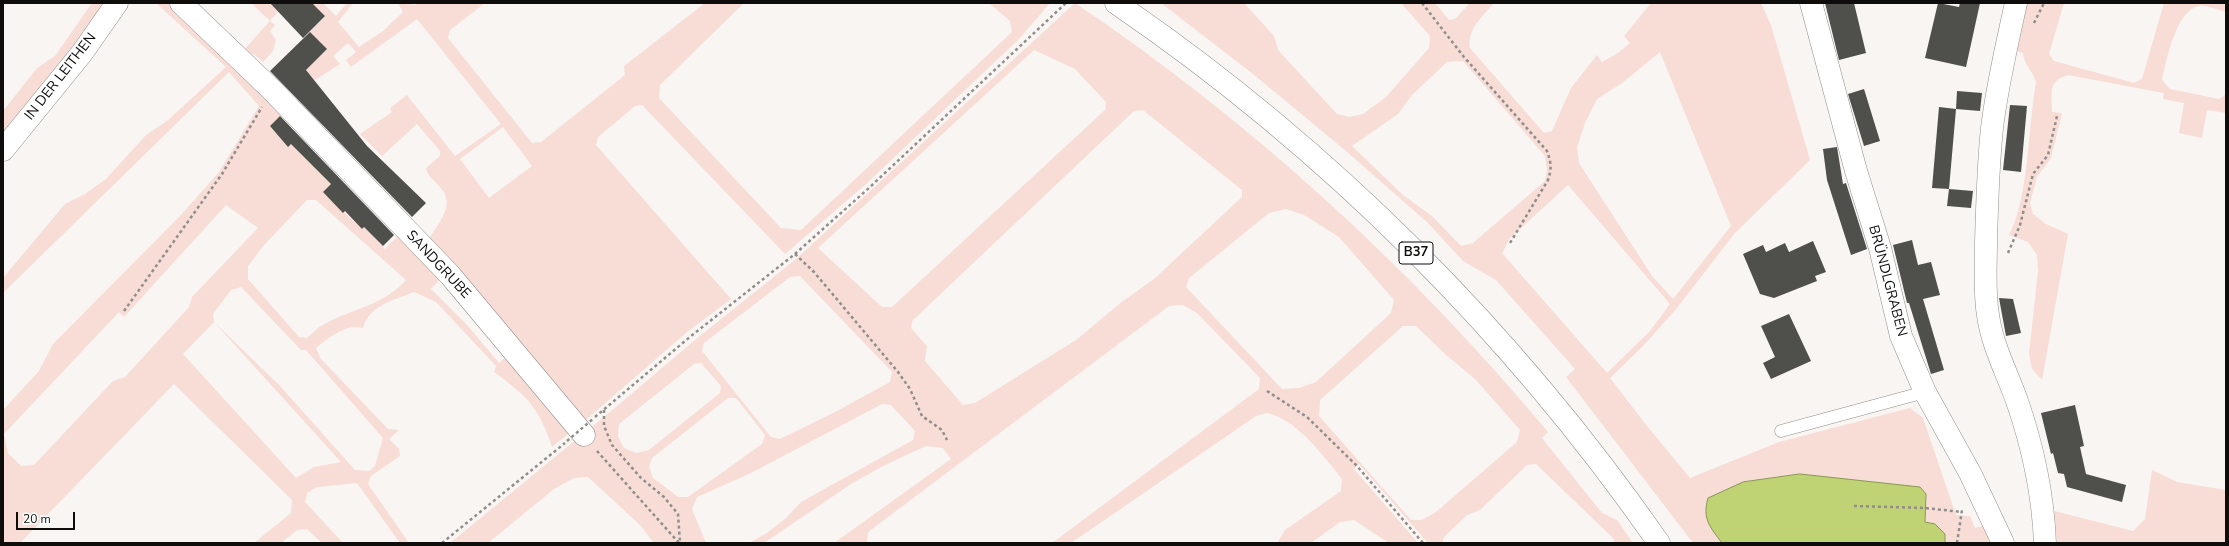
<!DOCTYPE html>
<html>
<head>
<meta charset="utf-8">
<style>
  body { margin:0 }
  #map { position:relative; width:2229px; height:546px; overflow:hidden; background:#f8f5f2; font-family:"Nunito Sans",sans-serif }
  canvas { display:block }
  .frame { position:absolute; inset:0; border:4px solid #0e0d0c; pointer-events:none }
  .scale { position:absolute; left:16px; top:512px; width:59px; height:18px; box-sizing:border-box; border:2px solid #0e0d0c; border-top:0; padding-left:5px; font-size:12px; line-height:14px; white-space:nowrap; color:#0e0d0c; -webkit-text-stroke:3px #fff; paint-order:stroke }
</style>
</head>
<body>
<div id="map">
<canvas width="2229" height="546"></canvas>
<div class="frame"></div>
<div class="scale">20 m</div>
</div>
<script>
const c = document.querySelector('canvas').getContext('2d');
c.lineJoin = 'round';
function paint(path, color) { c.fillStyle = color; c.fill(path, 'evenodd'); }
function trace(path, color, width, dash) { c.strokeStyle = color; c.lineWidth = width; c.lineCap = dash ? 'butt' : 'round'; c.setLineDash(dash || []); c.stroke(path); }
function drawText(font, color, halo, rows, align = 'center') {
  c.font = font + ' "Nunito Sans",sans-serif'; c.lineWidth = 4; c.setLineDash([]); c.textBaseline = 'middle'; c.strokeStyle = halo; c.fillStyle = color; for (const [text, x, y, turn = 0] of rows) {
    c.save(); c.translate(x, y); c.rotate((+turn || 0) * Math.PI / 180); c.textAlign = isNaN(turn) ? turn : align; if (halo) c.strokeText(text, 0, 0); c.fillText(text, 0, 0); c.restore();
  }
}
const green = new Path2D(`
  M92,3H110L3,142V111L37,68L55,56Z
  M156,3H173L283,113L270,126L288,146L292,143L331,184L323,192L362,229L364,227L385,249L398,236L442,277L430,290H432L467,325L499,363L508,355L573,430L552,447C539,407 527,396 494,372L496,366L436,302L414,292C395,300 369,305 363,328C346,323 329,338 316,348L321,359L388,429L399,430L389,439L399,449L400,456L371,476L368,484L409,543H400L357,483L317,487L307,493L305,502L343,543H322L307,529L297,530L281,543H254L291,513L292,500L174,384L20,543H3V410L39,371L53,344L180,216L219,172L259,106L229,72L3,293V278L65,204L85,194L106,179L146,135L167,121L226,67ZM307,200H316L406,280C382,307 349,309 321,326C316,329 312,334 307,338L299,337L248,279V266L265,244ZM226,205L258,228L192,297L189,307L125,377L113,381L34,465L21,466L8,453L4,434L119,312L124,317ZM241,287L301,350H306L383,438L375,466L369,471L355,470L280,386L214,322L213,314L231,290ZM214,322L341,462L314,467L296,478L183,354Z
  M251,3H270L278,12L270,21L275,25L270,31L276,40L273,51L263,62L254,54L246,55L242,52L270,21Z
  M312,3H323L336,16L347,3H353L338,22L359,47L383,31L403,12L398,3L415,5L418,3H485L450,30L448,38L532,143L541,142L625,75L624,66L705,3H744L660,85L659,98L781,228L801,230L1012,32L1010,21L989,3H1050L1019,39L866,184L785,254L642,105L635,106L598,137L596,145L731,299L687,332L580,425L428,241C437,223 458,206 439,186C434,180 427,176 426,168L440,156V151L417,124L382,156L360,134L392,112L390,108L407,95L455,156L501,124L417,19L351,67L346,60L356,52L348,43L333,56L340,64L315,80L306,71L318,57L302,40L325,16ZM503,127L532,166L489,198L460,159Z
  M1075,3C1253,123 1410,267 1548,432L1542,438L1602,513L1617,520L1633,543H1613L1614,539L1536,464L1527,465L1480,510L1467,515L1443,538V543H1428L1359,464L1354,469L1418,543H1389L1354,520L1340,522L1311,543H1277L1285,530L1341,491L1342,479C1324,457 1300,423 1271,414C1267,412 1260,415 1256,416L1071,543H1052L1259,389L1260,378L1197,313L1183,305L1169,306L868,532L867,543H834L951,459L943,448L926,446L883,466L851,484L764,543H749L767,533L786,518L801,502L913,440L915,431L891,405L882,404L751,473L697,497L692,509L706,543H654L640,525L588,477L574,478L554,489L488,543H450L610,412L695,340L796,259ZM1034,50L1075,69L1106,102L1105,110L892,307H882L818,248ZM1143,110L1242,190V197L1154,279L1123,301L1076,340L975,403L963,405L925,361L927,346L911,328L912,321L1134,111ZM1286,209L1304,215L1339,237L1394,300L1391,313L1316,382L1299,388L1282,389L1186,287L1189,278L1269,213ZM800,276L892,372L890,382L837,411L780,439L771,437L702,351L704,343L790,277ZM1403,326H1416L1445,354L1476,380L1520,430L1517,442L1436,512L1422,520H1411L1319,416L1320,400ZM701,363L721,386L720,393L649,450L637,453L624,448L618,437L619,424L694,364ZM728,398H736L765,435L762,444L688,497H678L653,478L649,467L652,458Z
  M1161,3H1244L1274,36L1278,50L1337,114L1349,117L1363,114L1386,97L1429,48L1430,36L1401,3H1435L1449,20L1455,19L1470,3H1494C1482,17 1467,29 1470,48L1544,133L1552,131L1571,88L1597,55L1602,62L1618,53L1630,43L1624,36L1651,3H1761L1771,25L1810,160L1734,234L1677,308L1644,345L1610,378L1647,426L1690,478L1779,442L1910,408L1923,418L1956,515L1970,516L1975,528L1986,525L1993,543H1693L1566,377L1575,369L1496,280L1463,261L1428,223L1346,151L1253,74ZM1660,52L1731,226L1673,299L1652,276L1579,163L1577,147L1585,123L1597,99L1622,83ZM1463,61L1545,156L1547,169L1545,181L1473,243L1461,246L1432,216L1403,195L1352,146L1398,114L1412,95L1447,62ZM1568,185L1670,304L1650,331L1607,373L1502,253L1510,238Z
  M2027,3H2064L2049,54L2054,61L2134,83L2142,79L2164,3H2219L2226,5V12C2218,10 2207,5 2199,6C2176,10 2166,61 2162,80L2170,89L2219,99L2225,95L2226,92V113L2207,110L2202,138L2179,133L2184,103L2163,99L2164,93L2068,75C2047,81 2052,93 2052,112L2062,113L2051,158L2037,177L2030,203L2033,214L2046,224L2068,234L2042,380L2032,369L2029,354L2038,271L2037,255L2028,242L2009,235C2029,197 2028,127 2036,82C2033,71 2024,65 2023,53L2016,51Z
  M2152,470L2177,482L2226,490V543H2057L2054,511L2133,531L2145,519Z`);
const water = new Path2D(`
  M1800,474L1920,487L1926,494L1925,522L1935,524L1945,534V543H1722C1710,527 1702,519 1708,498L1743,482Z`);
const building = new Path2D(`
  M270,3H312L325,16L303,38Z
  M1825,3H1854L1866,53L1839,60Z
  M1938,3L1959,7L1960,3H1980L1966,67L1925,58Z
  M310,32L327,49L306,70L367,146L426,203L412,217L270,71Z
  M1864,89L1880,141L1864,146L1848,94Z
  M1957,91L1982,93L1980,111L1956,109Z
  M2010,105L2027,106L2021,172L2003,170Z
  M1939,107L1956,109L1949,189L1932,188Z
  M280,116L394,235L383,246L364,227L362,229L345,211L343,213L323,192L331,184L291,144L288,147L270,126Z
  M1837,147L1843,184L1846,183L1867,249L1851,255L1827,180L1823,149Z
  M1949,189L1973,191L1971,208L1947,206Z
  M1912,240L1918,265L1931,262L1940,295L1923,299L1944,370L1931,374L1909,303H1907L1893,245Z
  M1813,241L1826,272L1815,276L1817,281L1774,298L1760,294L1743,254L1763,245L1766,252L1785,243L1789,252Z
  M1999,298L2013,299L2021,333L2006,336Z
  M1789,314L1811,361L1771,379L1763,363L1775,357L1761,326Z
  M2075,405L2084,446L2080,447L2086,474L2126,485L2122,502L2067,487L2064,474L2058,473L2053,453L2051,454L2041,413Z`);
const path = new Path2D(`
  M1422,3L1464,57L1547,151C1551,162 1552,169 1548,180L1510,243
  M2034,23L2044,3
  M2008,253L2020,225L2033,174L2048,155L2057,116
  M795,254L814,272L898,372L910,389L922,416L942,430L947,440
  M124,311L222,174L262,107
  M1267,391L1307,417L1357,466L1423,543
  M604,410V426L612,445L641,478L664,497L678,514L680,543
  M595,417L691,336L795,254L870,187L1066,3
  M597,451L679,543
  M1854,506L1925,508L1962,512
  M442,543L565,443
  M1957,543L1962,510`);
const service = new Path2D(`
  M1781,431L1925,392`);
const minor = new Path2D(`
  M181,3L272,90L450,275L584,435
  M1811,3L1856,171L1880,248L1901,336L1925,392L1970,473L2003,543
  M3,150L82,53L117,3`);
const tertiary = new Path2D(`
  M2016,3C2007,44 1997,86 1992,128C1988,166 1987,205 1986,243C1986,266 1984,292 1988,315C1992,345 2007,373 2017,401C2033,447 2043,494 2045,543`);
const primary = new Path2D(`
  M1116,3C1328,148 1512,332 1659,543`);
const pathBridge = new Path2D(`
  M567,441L594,418`);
const shields = [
  [1416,253,34]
];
const shieldNames = [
  ["B37",1416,253]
];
const streetNames = [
  ["IN DER LEITHEN",61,77,-52],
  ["SANDGRUBE",438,265,47],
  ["BRÜNDLGRABEN",1887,281,75]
];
paint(green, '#f8dcd6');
paint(water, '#bfd375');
trace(water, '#8a9856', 1);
paint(building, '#4f4f4c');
trace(service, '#918f8c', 13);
trace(minor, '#918f8c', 23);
trace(tertiary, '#918f8c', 23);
trace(primary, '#918f8c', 23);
trace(path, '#908d8b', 2.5, [3, 3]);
trace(service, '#fff', 12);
trace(minor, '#fff', 22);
trace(tertiary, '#fff', 22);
trace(primary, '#fff', 22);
trace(pathBridge, '#908d8b', 2.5, [3, 3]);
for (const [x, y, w] of shields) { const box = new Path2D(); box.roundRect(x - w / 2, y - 11, w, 22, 3); c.fillStyle = '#fff'; c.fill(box); trace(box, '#0e0d0c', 1); }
drawText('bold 13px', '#0e0d0c', null, shieldNames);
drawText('14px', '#0e0d0c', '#fff', streetNames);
</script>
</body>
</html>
